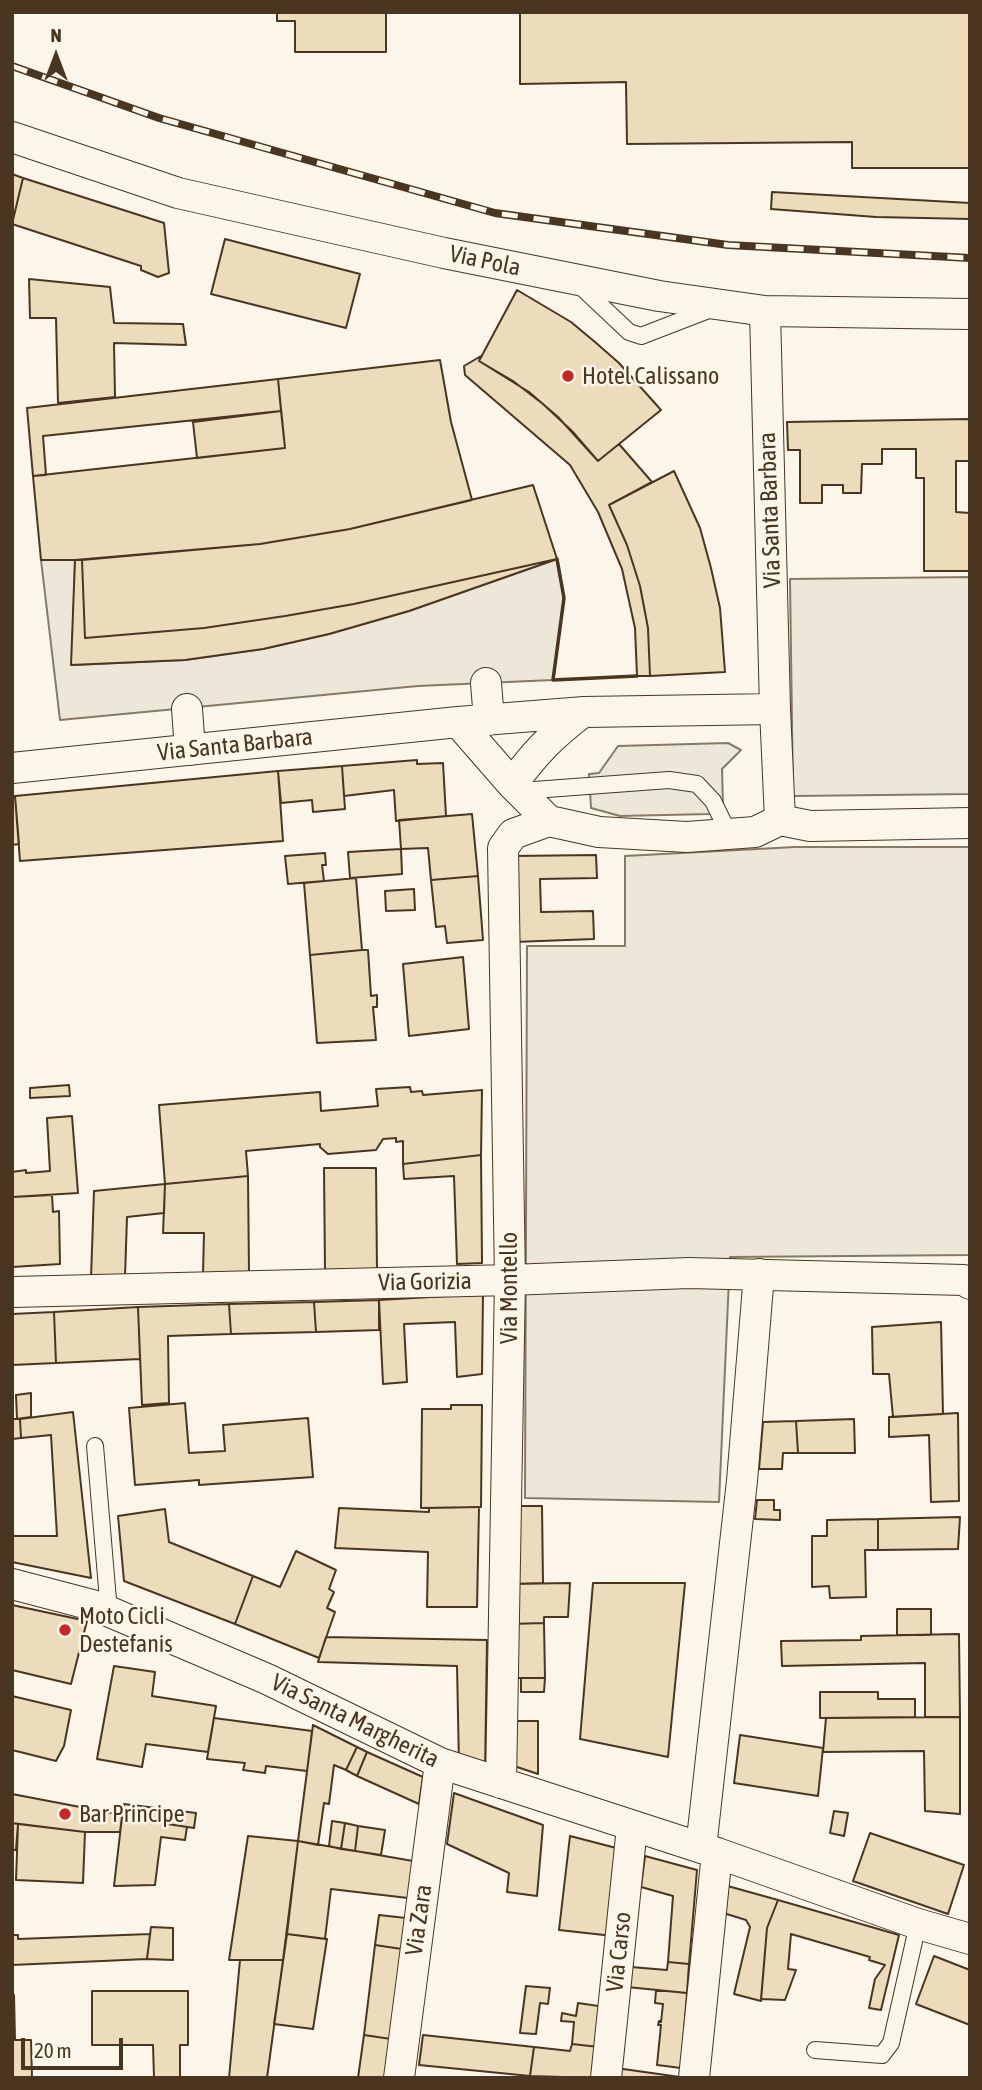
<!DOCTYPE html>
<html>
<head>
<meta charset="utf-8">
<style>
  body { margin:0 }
  #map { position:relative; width:982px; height:2090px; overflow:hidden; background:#fbf6e9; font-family:"Asap Condensed",sans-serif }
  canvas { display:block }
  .frame { position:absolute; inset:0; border:14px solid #4a3520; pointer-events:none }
  .north { position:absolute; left:21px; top:21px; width:70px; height:70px; -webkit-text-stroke:5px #fbf6e9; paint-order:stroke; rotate:0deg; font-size:19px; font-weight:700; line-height:28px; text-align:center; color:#4a3520 }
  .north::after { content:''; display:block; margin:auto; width:24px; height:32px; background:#4a3520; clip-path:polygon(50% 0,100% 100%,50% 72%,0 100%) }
  .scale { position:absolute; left:21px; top:2038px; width:102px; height:32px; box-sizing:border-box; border:4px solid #4a3520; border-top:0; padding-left:9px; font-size:21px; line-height:24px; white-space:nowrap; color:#4a3520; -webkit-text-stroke:5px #fbf6e9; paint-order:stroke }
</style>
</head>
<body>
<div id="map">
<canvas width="982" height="2090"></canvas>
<div class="frame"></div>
<div class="north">N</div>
<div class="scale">20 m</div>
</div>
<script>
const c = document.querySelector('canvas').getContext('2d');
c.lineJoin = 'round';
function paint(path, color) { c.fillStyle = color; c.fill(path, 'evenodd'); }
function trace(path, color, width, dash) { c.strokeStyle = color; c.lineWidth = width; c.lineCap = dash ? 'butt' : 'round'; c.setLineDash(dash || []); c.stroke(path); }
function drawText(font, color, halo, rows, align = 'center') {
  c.font = font + ' "Asap Condensed",sans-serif'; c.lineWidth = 5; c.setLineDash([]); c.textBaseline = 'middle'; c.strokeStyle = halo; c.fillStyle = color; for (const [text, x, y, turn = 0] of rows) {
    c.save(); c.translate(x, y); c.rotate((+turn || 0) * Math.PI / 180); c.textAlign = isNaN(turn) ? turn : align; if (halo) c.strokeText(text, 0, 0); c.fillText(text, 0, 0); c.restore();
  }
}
const parking = new Path2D(`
  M557,559L564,598L553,680L418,686L60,720L41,560H75L72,665L185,660L263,649L329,634L409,611Z
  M970,577V794L793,796L790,579Z
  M728,743L741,750L722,769L723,806L710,814L620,816L591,808L589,774L599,773L618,746Z
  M795,847H970V1255L730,1257L719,1502L525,1498L527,946H625V856Z`);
const building = new Path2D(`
  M277,12H386V52H295V21H277Z
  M520,12H970V168H852V142L627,144L626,82L520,84Z
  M12,174L23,178L12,224Z
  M23,178L164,223L169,273L158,277L141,270V266L12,224Z
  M772,192L970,203V219L876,217L771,209Z
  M225,239L360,274L346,328L211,294Z
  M29,279L110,287L114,323L183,324L186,345L114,343L115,397L58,403L56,318H30Z
  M517,290L571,322L595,342L619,363L661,410L598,461L572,431L543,404L513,381L479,361Z
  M481,356L479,361L529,392L558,417L598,461L619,444L652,482L609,505L627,545L640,586L648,628L650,676H637L635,628L622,569L598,512L570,465L465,375L464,366Z
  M440,360L451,422L472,500L350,529L260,544L75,560H41L33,476L285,448L278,379Z
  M278,379L281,411L43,436L46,475L33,476L27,408Z
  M281,411L285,448L197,458L193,422Z
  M970,419V461H956V512L970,513V571H924V478H916V449H882V464H862L861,493H843V485H822V503H800V450H788L787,422Z
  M674,471L700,528L711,568L720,608L725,672L650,676L648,628L640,586L627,545L609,505Z
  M533,485L557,559L354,604L285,616L204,628L85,638L82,560L260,544L350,529Z
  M557,559L409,611L329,634L263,649L185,660L71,665L75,560H82L85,638L204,628L285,616L354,604Z
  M417,760V764L443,763L446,816L396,821L394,790L344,796L342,766Z
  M342,766L345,809L313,812L312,800L281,803L278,771Z
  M278,771L283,841L20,861L15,796Z
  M15,796L19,844L12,845V797Z
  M472,814L478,876L431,880L428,848L401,849L399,820Z
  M401,849L402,874L350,878L348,852Z
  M325,853L326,865H322L324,881L288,884L285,856Z
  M596,855L597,878L540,879L541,912L593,911L594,939L514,942L513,856Z
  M478,876L483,940L447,943L445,926L436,927L431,880Z
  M356,878L362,950L310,955L304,883Z
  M414,889L415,910L386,911L385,891Z
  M362,950H368L371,996L377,995V1007H373L376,1040L317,1043L310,955Z
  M463,957L469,1029L409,1036L403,964Z
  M69,1085L70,1096L30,1098V1088Z
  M410,1087L411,1092L422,1091L423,1095L482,1090L481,1155L403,1164V1141L396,1142V1138L383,1139L376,1150L328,1154L320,1147V1144L246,1151L248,1176L165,1184L159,1105L320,1092L321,1111L378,1106L376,1089Z
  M72,1116L78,1193L12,1197V1172L26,1170V1173L50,1171L47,1118Z
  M481,1155L482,1263L457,1264L454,1176L404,1179L403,1164Z
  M324,1168H376L377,1270L325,1271Z
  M248,1176L249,1272L203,1274L204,1233H163L165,1184Z
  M165,1184L164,1213L127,1217L125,1277L91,1278L94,1191Z
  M52,1195L53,1212L59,1211L60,1264L12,1267V1197Z
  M483,1294L482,1374L457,1377L455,1322L404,1324L407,1382L383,1384L379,1300Z
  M379,1300V1330L316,1332L314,1302Z
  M314,1302L316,1332L231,1334L229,1304Z
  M229,1304L231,1334L168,1336L169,1403L142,1405L138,1307Z
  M138,1307L140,1359L56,1363L54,1312Z
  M54,1312L56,1363L12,1365V1314Z
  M941,1322L943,1414L893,1417L889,1374H873L872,1327Z
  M31,1393V1417L17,1419L16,1395Z
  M185,1403L189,1453L225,1451L223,1425L308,1418L313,1477L199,1485V1480L135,1485L129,1408Z
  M451,1405H482L481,1507L421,1508L422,1409H451Z
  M73,1412L91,1578L12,1562V1536H57L51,1435L21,1438L20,1419Z
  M958,1413L959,1501L931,1502L929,1435L889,1437V1417Z
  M12,1419H20L21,1438L12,1439Z
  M854,1419L855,1453H798L796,1421Z
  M796,1421L798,1453H783L782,1469H759L763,1422Z
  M757,1500H774V1510H780V1520L755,1519Z
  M511,1506H542L543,1583L511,1584Z
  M479,1507L477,1607H427L428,1552L335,1548L339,1508L429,1512V1508Z
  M165,1509L169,1542L253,1576L235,1624L124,1581L118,1516Z
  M960,1517L958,1549L878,1550V1519Z
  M878,1519V1550H865L866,1597L830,1598L829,1586L812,1587V1536H827V1520Z
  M296,1551L336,1570L329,1589L334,1592L327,1608L335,1612L319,1658L235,1624L253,1576L280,1587Z
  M570,1583L568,1617H544V1623L510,1624L511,1584Z
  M593,1583H685L668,1757L580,1739Z
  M12,1605L87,1621L71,1684L12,1670Z
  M897,1609H931V1635H897Z
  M544,1623L545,1678H510V1624Z
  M959,1634L960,1717H925V1663L782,1666L781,1641L861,1640V1636Z
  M326,1637L487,1640L485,1773L459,1765L457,1666L318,1662Z
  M114,1666L155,1672L152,1696L216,1706L208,1752L146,1744L142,1767L97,1759Z
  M521,1678H545L544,1692H521Z
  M820,1692H878V1699H915V1717L820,1718Z
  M12,1696L71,1710L64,1746L56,1761L12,1750Z
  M960,1717V1814L925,1811L924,1751L823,1752L826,1718Z
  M214,1718L312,1731L307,1771L266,1766L265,1773L243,1770L245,1763L207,1759Z
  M511,1721H538V1774L511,1765Z
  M313,1725L357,1747L346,1770L334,1765L329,1804L324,1803L318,1845L298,1841Z
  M740,1735L823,1748L818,1796L734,1783Z
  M357,1747L367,1752L357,1776L346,1770Z
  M367,1752L423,1777L419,1804L357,1776Z
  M454,1793L543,1825L537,1896L507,1892L509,1873L447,1844Z
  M12,1794L122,1815L124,1804L196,1813L194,1828L122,1817L120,1832H85L12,1823Z
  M834,1811L848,1813L844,1836L830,1833Z
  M122,1817L187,1827L185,1840L161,1837L155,1885L114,1886Z
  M332,1821L345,1823L341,1849L329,1846Z
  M12,1823L18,1824L16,1850H12Z
  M345,1823L358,1826L355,1851L341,1849Z
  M18,1824L85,1832L83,1883L16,1880Z
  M358,1826L385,1830L381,1855L355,1851Z
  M870,1833L964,1865L948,1914L853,1881Z
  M248,1836L298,1841L283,1960H229Z
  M570,1836L624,1850L613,1936L559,1930Z
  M298,1841L413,1861L408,1898L331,1889L325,1939L287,1934Z
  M645,1856L697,1870L689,1964L668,1962L673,1896L641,1887Z
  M724,1885L778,1900L767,1928L761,2001L734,1994L750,1927L746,1920L717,1911Z
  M778,1900L899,1935L881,2010L869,2008L875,1979L885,1965L869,1960L870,1957L791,1934L788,1969L796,1970L785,2000L761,1999L767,1928Z
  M379,1915L406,1918L402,1949L375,1945Z
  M151,1927L173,1928V1960L147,1959Z
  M150,1934L147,1959L12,1965V1935H18V1939Z
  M287,1934L327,1939L313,2029L274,2024Z
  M375,1945L402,1949L391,2039L364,2035Z
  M934,1956L970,1970V2025L916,2004Z
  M240,1960H283L267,2078H229Z
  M668,1962L689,1964L687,1993L627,1987L631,1967L667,1970Z
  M526,1986L550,1988L548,2004L540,2003L536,2034L520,2033Z
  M656,1990L687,1993L681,2068L657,2065L661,2025H658L659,2021L661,2022L663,2004L655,2003Z
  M92,1991H188V2045H180V2078H154L153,2045H92Z
  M12,1995H14L15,2040H31L32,2078H12Z
  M578,2003L605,2007L599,2047L572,2044L574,2022L561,2021L562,2013L576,2016Z
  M364,2035L391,2039L386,2078H358Z
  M423,2035L534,2047L530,2076L419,2065Z
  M572,2044L599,2047L595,2078L530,2076L534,2047L570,2051Z
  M616,2068L680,2077V2078H615Z`);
const lane = new Path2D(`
  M577,283L629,332L641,336L711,309
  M520,791L669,780L697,784L713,801L729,834
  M95,1446L109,1612
  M815,2050L882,2055L891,2043L918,1924`);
const street = new Path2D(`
  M12,137L178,193L444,253L659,296L765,311L970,314
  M765,311L775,709L780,820
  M486,683L489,720
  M187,709L190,750
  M458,722L512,784L549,821L599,832L687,837L755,832L780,820L810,826L970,823
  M12,768L458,722L584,712L775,709
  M512,784C536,752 551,736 583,712
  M12,1292L510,1280L689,1273L964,1280L970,1284
  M12,1584L96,1606L267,1679L440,1763L717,1853L918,1924L970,1939
  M501,1783L510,1280L503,848L513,834L549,821
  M701,1848L742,1481L759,1274
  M399,2078L440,1763
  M606,2078L632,1827
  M694,2078L717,1853`);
const rail = new Path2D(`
  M12,66L159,118L495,213L728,245L970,258`);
const wall = new Path2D(`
  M557,559L564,598L553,680L637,676`);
const markers = [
  [568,376,7,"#c62828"],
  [65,1630,7,"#c62828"],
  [65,1814,7,"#c62828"]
];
const streetNames = [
  ["Via Pola",485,261,12],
  ["Via Santa Barbara",770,510,-92],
  ["Via Santa Barbara",235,745,-6],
  ["Via Gorizia",425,1282,-1],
  ["Via Montello",509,1288,-90],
  ["Via Santa Margherita",355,1721,26],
  ["Via Zara",419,1920,-82],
  ["Via Carso",619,1952,-84]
];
const poiNames = [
  ["Hotel Calissano",582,376],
  ["Moto Cicli",79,1616],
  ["Destefanis",79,1644],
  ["Bar Principe",79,1814]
];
paint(parking, '#ede7d9');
trace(parking, '#887966', 2);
paint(building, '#ecdcbc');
trace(building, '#4a3520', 2);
trace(lane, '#4a3520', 18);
trace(street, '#4a3520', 32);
trace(lane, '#fbf6e9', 16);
trace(street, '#fbf6e9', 30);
trace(rail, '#4a3520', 8);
trace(rail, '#fbf6e9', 5, [16]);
trace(wall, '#4a3520', 3.5);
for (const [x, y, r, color] of markers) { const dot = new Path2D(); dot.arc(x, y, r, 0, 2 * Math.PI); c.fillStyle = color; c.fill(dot); trace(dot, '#fbf6e9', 2.5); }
drawText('24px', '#4a3520', '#fbf6e9', streetNames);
drawText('24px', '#4a3520', '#fbf6e9', poiNames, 'left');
</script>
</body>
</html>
